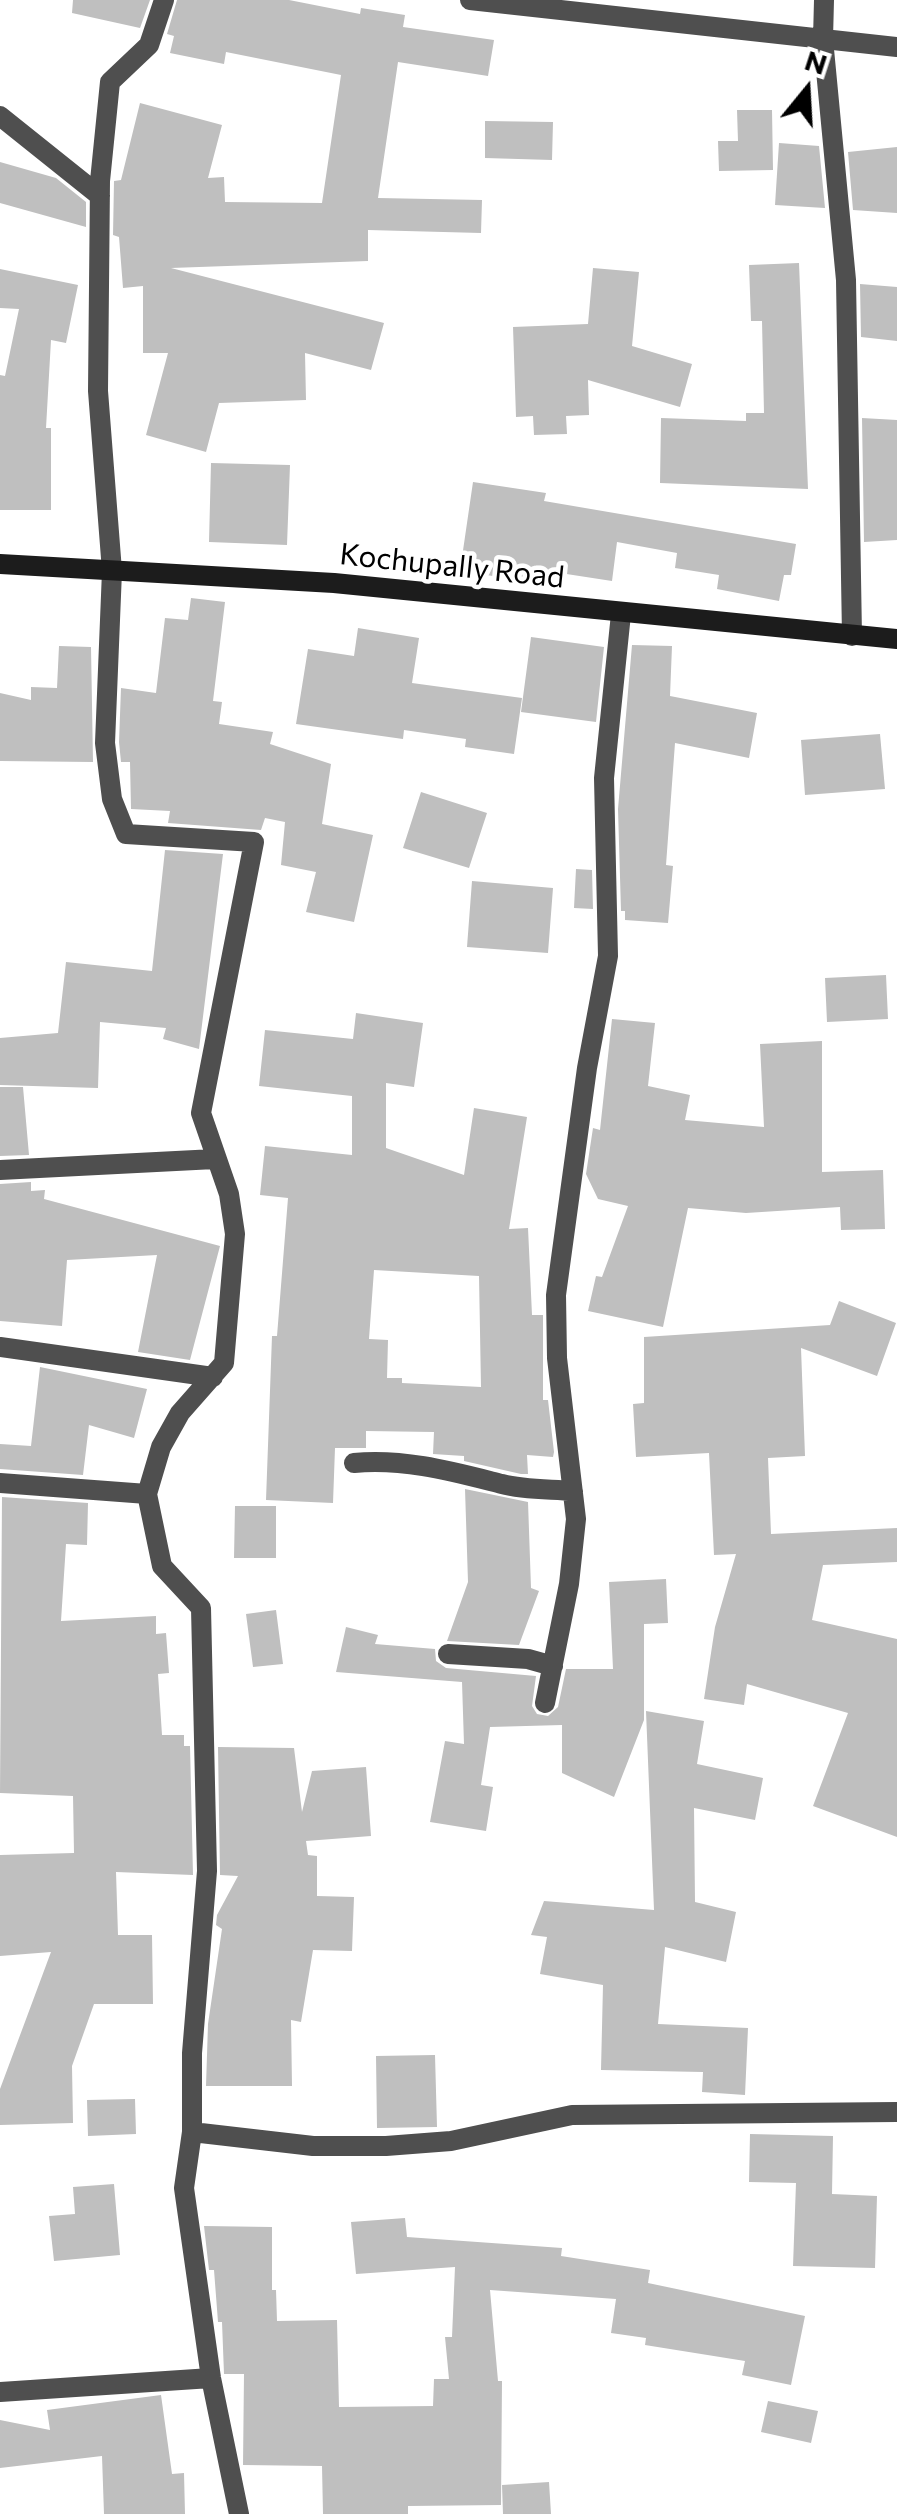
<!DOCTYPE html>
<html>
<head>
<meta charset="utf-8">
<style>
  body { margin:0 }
  #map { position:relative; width:897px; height:2514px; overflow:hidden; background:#fff; font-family:Commissioner,sans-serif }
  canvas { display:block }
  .north { position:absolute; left:757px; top:40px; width:100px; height:100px; -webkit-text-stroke:8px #fff; paint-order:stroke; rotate:18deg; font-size:28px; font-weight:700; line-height:40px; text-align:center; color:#000 }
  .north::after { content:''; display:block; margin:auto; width:35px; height:45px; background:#000; clip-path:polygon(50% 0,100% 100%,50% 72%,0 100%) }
</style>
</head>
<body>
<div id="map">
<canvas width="897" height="2514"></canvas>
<div class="north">N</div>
</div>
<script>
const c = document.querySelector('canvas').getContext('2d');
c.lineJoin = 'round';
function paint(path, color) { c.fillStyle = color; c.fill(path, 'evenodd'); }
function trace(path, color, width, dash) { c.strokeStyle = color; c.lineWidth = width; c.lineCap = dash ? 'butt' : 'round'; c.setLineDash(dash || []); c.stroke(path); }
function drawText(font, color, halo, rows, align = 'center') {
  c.font = font + ' Commissioner,sans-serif'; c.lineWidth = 9; c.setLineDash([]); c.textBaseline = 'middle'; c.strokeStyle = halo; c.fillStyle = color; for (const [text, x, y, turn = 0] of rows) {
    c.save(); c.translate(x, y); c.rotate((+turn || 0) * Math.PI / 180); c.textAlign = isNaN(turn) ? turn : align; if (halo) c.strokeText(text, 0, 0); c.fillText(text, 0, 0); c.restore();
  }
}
const building = new Path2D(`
  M73,0H150L140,28L72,13Z
  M177,0H289L360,14L361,8L405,15L403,27L494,40L488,76L398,62L378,198L482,200L481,233L368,230V261L171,268L384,323L371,370L305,353L306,400L219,403L206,452L146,435L168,353H143V286L123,288L119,237L113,235L114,181L121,180L140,103L222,125L208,178L224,177L225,202L322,203L341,75L226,52L224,64L170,53L174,36L167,34Z
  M737,110H772L773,170L719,171L718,141H738Z
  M485,121L553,122L552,160L485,158Z
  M779,143L819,146L825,208L775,205Z
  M897,147V213L853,210L848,152Z
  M0,162L56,178L86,202V227L0,203Z
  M799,263L808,489L660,483L661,418L746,421V413H764L762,321H751L749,265Z
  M593,268L639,272L632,346L692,364L680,407L588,380L589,415L566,416L567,434L534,435L533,416L516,417L513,327L588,324Z
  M0,269L78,285L66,343L51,340L46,428H51V510H0V375L5,376L19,309L0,308Z
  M860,284L897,287V341L861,337Z
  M862,418L897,420V540L864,542Z
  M211,463L290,465L287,545L209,542Z
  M473,482L546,493L544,501L796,544L791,575H784L779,601L717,589L719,575L675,568L677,553L617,542L612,581L534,569L532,582L460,571Z
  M191,598L225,602L213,701L222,702L219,724L273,732L270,744L331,764L322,824L373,835L354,922L306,912L316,872L281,865L285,822L265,818L261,830L168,823L170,811L131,809L130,762H121L119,742L121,688L156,693L165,618L188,620Z
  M358,628L419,638L412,683L522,698L514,754L465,747L466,739L404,730L403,739L296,724L308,649L354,656Z
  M531,637L604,647L596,722L521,712Z
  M632,645L672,646L670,696L757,713L749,758L675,743L666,865L673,866L668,923L625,920V911H621L618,809Z
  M59,646L91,647L93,762L0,761V693L31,700V687L57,688Z
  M880,734L885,789L805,795L801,740Z
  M421,792L487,813L469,868L403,848Z
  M165,850L223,854L199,1049L163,1039L166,1028L100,1022L98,1088L0,1085V1038L58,1033L66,962L152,971Z
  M576,869L592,870L593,909L574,908Z
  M472,881L553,888L548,953L467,947Z
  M886,975L888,1019L827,1022L825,978Z
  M356,1013L423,1023L414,1087L386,1083V1148L464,1175L474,1108L527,1117L509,1229L528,1228L532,1315H543V1400H548L554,1452L553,1457L527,1455L528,1474H521L464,1461V1456L433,1454L434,1432L366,1431V1448H335L333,1503L266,1500L272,1336H277L288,1198L260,1195L265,1146L352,1155V1096L259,1086L265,1030L353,1039ZM374,1270L479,1276L481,1387L402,1383V1378H387L388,1340L369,1339Z
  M612,1019L655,1023L648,1086L690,1095L685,1120L764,1127L760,1044L822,1041V1172L883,1170L885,1229L841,1230L840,1207L746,1213L688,1208L663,1327L588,1311L596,1276L602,1277L628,1206L598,1199L586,1174L593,1128L600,1130Z
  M0,1087H23L29,1155L0,1156Z
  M31,1182V1191L45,1190L44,1199L220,1246L190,1360L138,1352L157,1255L67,1260L62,1326L0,1321V1184Z
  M839,1301L896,1323L877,1376L801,1348L805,1456L768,1458L771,1534L897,1528V1562L823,1565L812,1620L897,1639V1837L813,1806L848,1713L747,1684L744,1705L704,1699L715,1627L736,1554L714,1555L709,1453L636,1457L633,1404L644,1403V1337L830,1325Z
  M40,1367L147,1389L134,1438L89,1425L83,1475L0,1469V1444L31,1446Z
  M465,1489L528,1502L531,1588L539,1591L519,1645L447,1641L468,1582Z
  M2,1497L88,1503L87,1545L66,1544L61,1621L156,1616V1634L166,1633L169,1673L158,1674L162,1735H184V1746H190L193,1875L116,1872L118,1935H152L153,2004H94L72,2066L73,2123L0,2125V2089L51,1952L0,1956V1855L74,1853L73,1796L0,1793Z
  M235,1506H276V1558H234Z
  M666,1579L668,1623L644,1624V1720L614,1797L562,1773V1725L490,1727L481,1785L493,1787L486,1831L430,1822L445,1741L464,1744L462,1682L336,1672L346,1627L378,1635L375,1644L435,1649L436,1661L446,1668L536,1676L532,1706L537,1714L548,1716L558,1707L566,1669H613L609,1582Z
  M276,1610L283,1664L253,1667L246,1614Z
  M646,1711L704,1721L697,1764L763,1778L755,1820L694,1808L695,1902L736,1912L726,1962L665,1947L658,2024L748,2028L745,2095L702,2092L703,2072L601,2070L603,1985L540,1974L547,1937L531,1935L544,1901L654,1910Z
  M218,1747L294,1748L302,1812L312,1771L366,1767L371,1836L306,1841L308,1855L317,1856V1896L354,1897L352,1951L313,1950L301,2022L291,2020L292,2086H206L208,2024L222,1929L216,1925L217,1915L238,1876L220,1875Z
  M435,2055L437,2127L377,2128L376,2056Z
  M135,2099L136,2134L88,2136L87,2100Z
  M750,2134L833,2136L832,2194L877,2196L875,2268L793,2266L796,2183L749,2182Z
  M114,2184L120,2255L54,2261L49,2216L75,2214L73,2187Z
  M405,2218L407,2237L562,2248L561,2256L650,2270L648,2283L805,2316L791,2385L742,2375L745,2361L645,2345L646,2338L611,2333L616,2299L490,2290L498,2381H502L501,2505L408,2506V2514H323L322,2466L243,2465L244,2374H224L222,2322H218L214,2270H209L204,2226L272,2227V2290H276L277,2321L337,2320L339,2407L433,2406L434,2379H449L445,2337H452L455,2267L356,2274L351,2222Z
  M161,2395L172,2474L184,2473L185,2514H104L102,2456L0,2468V2420L50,2430L47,2410Z
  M768,2401L818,2411L811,2443L761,2432Z
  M549,2482L551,2514H503L502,2485Z`);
const minor = new Path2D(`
  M164,0L149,45L110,82L100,181L98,391L112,571L105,743L112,799L126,834L254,842L201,1113L229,1194L235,1234L224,1363L180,1413L161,1447L147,1494L162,1566L201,1608L207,1871L192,2053V2132L184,2188L211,2378L239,2514
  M470,0L897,47
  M824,0L823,39L846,280L852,636
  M0,116L100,196
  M0,1170L215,1159
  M0,1347L213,1377
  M354,1463C404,1458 454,1472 502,1484C524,1490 550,1489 573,1491
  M0,1483L147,1494
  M448,1654L528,1659L553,1666
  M545,1703L569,1584L576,1519L557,1358L556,1295L587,1068L608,956L604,778L621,614
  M192,2132L313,2146H386L451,2141L572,2115L897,2112
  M0,2392L211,2378`);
const secondary = new Path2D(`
  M0,564L334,583L897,639`);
const streetNames = [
  ["Kochupally Road",452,566,6]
];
paint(building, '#bfbfbf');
trace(minor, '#4f4f4f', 20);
trace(secondary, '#1c1c1c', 20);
drawText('30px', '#000', '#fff', streetNames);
</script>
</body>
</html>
